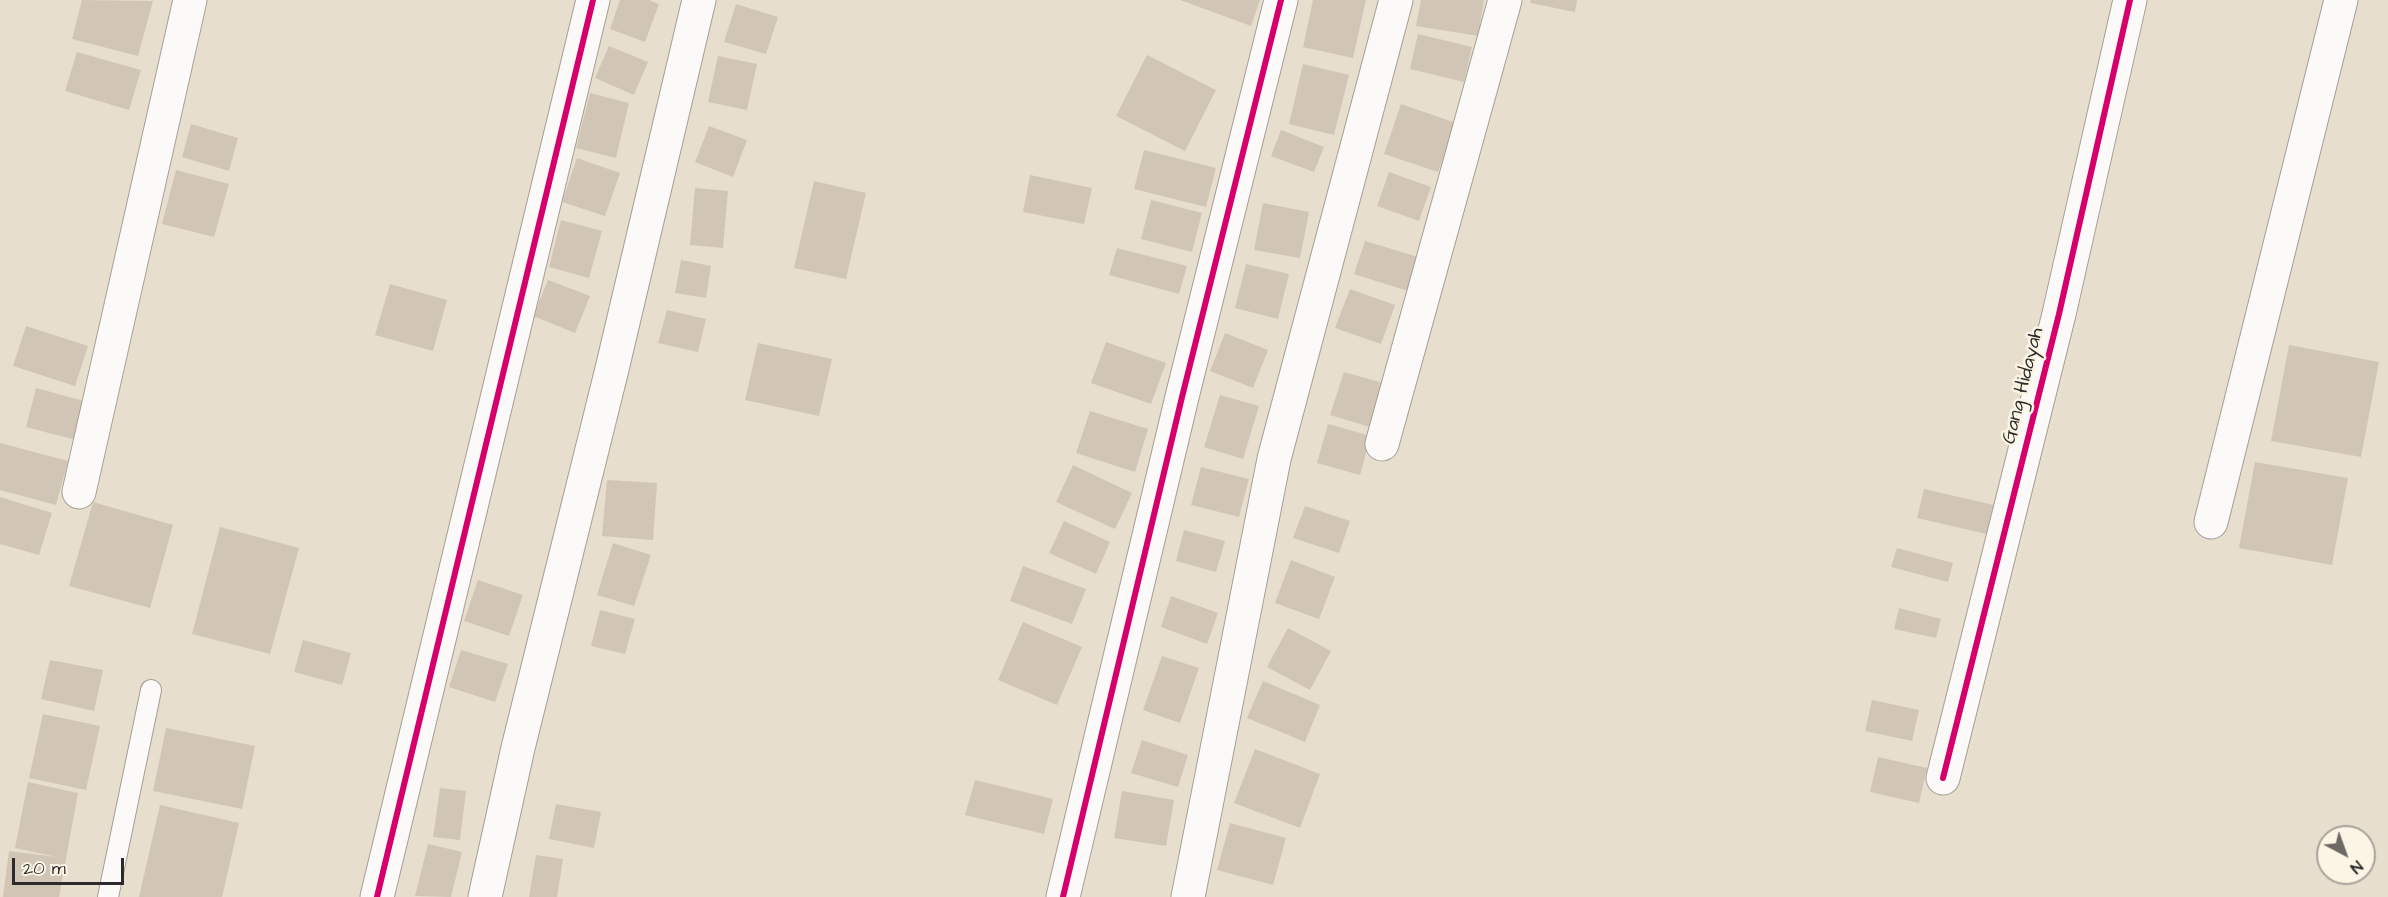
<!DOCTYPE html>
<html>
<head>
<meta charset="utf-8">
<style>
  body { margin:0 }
  #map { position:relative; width:2388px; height:897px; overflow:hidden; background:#e8dece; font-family:"Architects Daughter",sans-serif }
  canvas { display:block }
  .north { position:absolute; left:2316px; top:825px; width:60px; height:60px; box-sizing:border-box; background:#fcf5e5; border:2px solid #a8a49b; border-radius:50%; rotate:139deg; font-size:16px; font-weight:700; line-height:24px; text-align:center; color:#2b2b2b }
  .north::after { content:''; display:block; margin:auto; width:21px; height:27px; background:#6d6a64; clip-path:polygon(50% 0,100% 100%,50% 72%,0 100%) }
  .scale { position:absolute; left:12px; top:858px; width:112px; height:27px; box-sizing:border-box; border:3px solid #2b2b2b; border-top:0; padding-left:8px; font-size:18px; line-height:21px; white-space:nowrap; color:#2b2b2b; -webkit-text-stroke:4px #fcf5e5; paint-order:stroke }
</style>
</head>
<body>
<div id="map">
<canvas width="2388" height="897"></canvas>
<div class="north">N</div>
<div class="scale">20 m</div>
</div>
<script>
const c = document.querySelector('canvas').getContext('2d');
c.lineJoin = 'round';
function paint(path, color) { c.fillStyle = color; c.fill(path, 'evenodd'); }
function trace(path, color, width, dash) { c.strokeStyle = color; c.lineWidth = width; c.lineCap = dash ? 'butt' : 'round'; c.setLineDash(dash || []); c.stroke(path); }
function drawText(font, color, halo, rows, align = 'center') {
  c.font = font + ' "Architects Daughter",sans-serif'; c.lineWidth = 5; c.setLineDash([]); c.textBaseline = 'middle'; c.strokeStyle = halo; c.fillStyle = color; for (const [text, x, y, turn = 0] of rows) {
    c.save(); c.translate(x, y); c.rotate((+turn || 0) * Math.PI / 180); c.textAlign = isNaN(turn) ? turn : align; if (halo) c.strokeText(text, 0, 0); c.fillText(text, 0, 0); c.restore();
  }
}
const building = new Path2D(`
  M82,0L153,1L138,56L72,39Z
  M620,0H649L659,4L645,42L610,29Z
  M1180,0H1260L1251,26Z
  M1313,0H1366L1353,58L1303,47Z
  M1421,0H1484L1478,36L1416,26Z
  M1531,0H1577L1575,12L1530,3Z
  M736,4L778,17L766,54L724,42Z
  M1418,34L1472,47L1464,82L1410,69Z
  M609,46L648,62L634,95L595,78Z
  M77,52L141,70L129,110L65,91Z
  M1147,55L1216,90L1185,151L1116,116Z
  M718,56L757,64L747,110L708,102Z
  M1303,64L1349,75L1334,135L1289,124Z
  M590,93L629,103L616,158L576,148Z
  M1401,104L1456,123L1438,172L1384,154Z
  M191,124L238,138L229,171L182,157Z
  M709,126L747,140L733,177L695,162Z
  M1281,130L1324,147L1314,172L1271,156Z
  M1144,150L1216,168L1206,207L1134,189Z
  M577,158L620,173L605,216L562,202Z
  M176,170L229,184L214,237L162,224Z
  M1389,172L1431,187L1419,221L1377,206Z
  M1030,175L1092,188L1084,224L1023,212Z
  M814,181L866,193L846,279L794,268Z
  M695,188L728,191L723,248L690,245Z
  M1151,200L1202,213L1192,252L1141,239Z
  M1263,203L1309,212L1300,258L1254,250Z
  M561,220L602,231L589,278L549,267Z
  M1365,241L1425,259L1414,293L1354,274Z
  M1117,248L1187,266L1179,294L1109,275Z
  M681,260L711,266L706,298L675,293Z
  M1246,264L1289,274L1278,319L1235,308Z
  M548,280L590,296L575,333L533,316Z
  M390,284L447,300L433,351L375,335Z
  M1350,289L1395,305L1381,344L1335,328Z
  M667,310L706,319L698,352L658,343Z
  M26,326L88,346L75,386L13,366Z
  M1225,333L1268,350L1253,388L1210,371Z
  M1106,342L1166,363L1151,404L1091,383Z
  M758,343L832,359L819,416L745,400Z
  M2289,345L2379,362L2361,457L2271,441Z
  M1344,372L1383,383L1370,427L1330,415Z
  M36,388L95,404L84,442L26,427Z
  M1220,395L1259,406L1243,459L1204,447Z
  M1090,411L1148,429L1135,472L1076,453Z
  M1328,424L1371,436L1360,475L1317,463Z
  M0,443L68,461L56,505L0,490Z
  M2255,462L2348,478L2332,565L2239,548Z
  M1073,465L1132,493L1115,529L1056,502Z
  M1201,467L1249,479L1239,517L1191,505Z
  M607,480L657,483L653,540L602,536Z
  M1924,489L1998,506L1991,535L1917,518Z
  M0,497L52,513L39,555L0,544Z
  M93,502L173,525L150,608L69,586Z
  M1305,506L1350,521L1339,553L1293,538Z
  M1064,521L1110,542L1096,574L1049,553Z
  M220,527L299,548L270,654L192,634Z
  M1184,530L1225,541L1216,572L1176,561Z
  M613,543L651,555L634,606L597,595Z
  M1897,548L1953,563L1948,582L1891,567Z
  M1291,560L1335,577L1319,619L1275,603Z
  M1023,566L1086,589L1072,624L1010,601Z
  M478,580L523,595L509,636L464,621Z
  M1171,596L1218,613L1207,644L1161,627Z
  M1899,608L1941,619L1936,638L1894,629Z
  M600,610L635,619L625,654L591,646Z
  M1023,622L1082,647L1057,705L998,680Z
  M1288,628L1331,651L1310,690L1267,667Z
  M303,640L351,653L342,685L294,672Z
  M461,650L508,664L495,702L449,687Z
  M1162,656L1199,668L1180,723L1143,710Z
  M50,660L103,670L94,711L41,699Z
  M1263,681L1320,705L1305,742L1247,718Z
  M1872,700L1919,710L1912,741L1865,731Z
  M43,714L100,726L86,790L29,778Z
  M166,728L255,746L242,809L153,791Z
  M1142,740L1188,755L1178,787L1131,773Z
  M1255,749L1320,774L1300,828L1234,803Z
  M1878,757L1927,768L1919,803L1870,792Z
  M975,780L1053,799L1044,834L965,815Z
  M28,782L78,793L59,897H3L9,851L57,857L15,848Z
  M440,788L466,791L460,840L433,837Z
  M1122,791L1174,800L1166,846L1114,838Z
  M556,804L601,812L594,848L549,839Z
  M160,805L239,823L222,897H139Z
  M1230,823L1286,838L1273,885L1217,870Z
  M428,844L462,852L451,897L415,896Z
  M536,855L563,859L557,897H529Z`);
const service = new Path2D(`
  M108,897L151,690`);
const minor = new Path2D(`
  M1382,444L1505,0
  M79,492L190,0
  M2211,522L2341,0
  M1943,778L2059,314L2130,0
  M377,897L593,0
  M485,897L518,748L612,369L699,0
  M1063,897L1182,397L1281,0
  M1188,897L1274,459L1396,0`);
const cycleway = new Path2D(`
  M1943,778L2059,314L2130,0
  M377,897L593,0
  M1063,897L1182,397L1281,0`);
const streetNames = [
  ["Gang Hidayah",2024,386,-76]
];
paint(building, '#d1c6b6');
trace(service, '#a49e95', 22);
trace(minor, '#a49e95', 35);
trace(service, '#fcfaf8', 20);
trace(minor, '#fcfaf8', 33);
trace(cycleway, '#d6006c', 6);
drawText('20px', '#2b2b2b', '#fcf5e5', streetNames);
</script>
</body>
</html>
